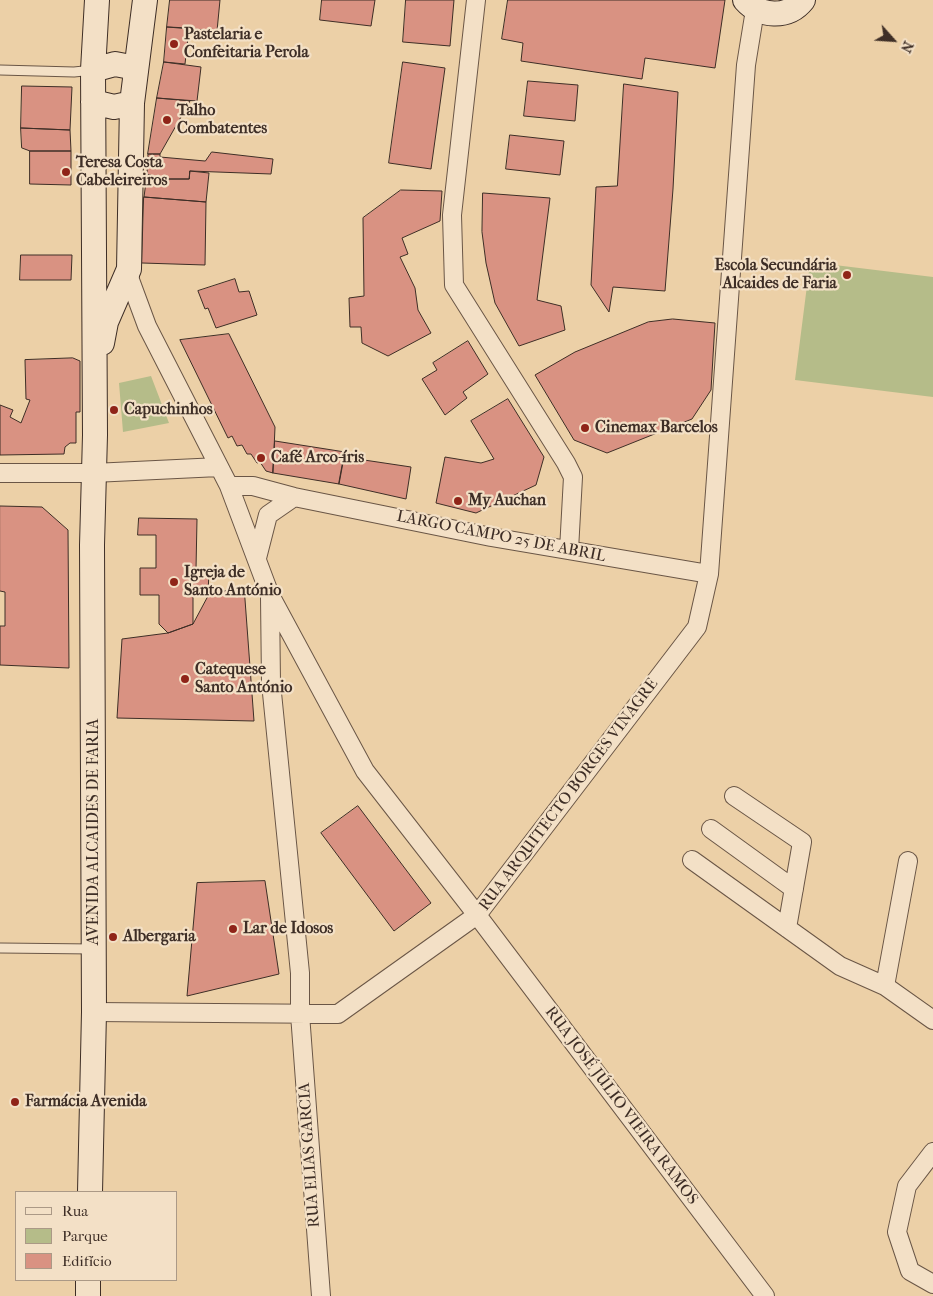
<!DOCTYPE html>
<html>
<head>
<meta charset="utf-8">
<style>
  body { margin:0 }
  #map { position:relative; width:933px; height:1296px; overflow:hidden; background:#ecd0a7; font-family:"IM FELL French Canon",serif }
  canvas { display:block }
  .legend { position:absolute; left:15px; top:1191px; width:162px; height:90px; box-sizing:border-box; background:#f3e0c6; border:1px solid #ab9986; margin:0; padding:6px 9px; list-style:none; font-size:15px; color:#3e2e26 }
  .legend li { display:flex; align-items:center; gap:10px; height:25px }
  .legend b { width:25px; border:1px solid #ab9986 }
  .north { position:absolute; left:868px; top:15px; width:50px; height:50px; -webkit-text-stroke:4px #f3e0c6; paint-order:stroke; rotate:116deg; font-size:14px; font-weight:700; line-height:20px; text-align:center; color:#3e2e26 }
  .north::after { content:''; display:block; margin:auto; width:18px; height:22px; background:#3e2e26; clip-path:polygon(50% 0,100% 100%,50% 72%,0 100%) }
</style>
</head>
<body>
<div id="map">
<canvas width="933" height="1296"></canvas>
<ul class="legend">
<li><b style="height:6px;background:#f3e0c6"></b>Rua</li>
<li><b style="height:14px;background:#b5bc89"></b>Parque</li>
<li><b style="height:14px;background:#d99282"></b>Edifício</li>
</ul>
<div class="north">N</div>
</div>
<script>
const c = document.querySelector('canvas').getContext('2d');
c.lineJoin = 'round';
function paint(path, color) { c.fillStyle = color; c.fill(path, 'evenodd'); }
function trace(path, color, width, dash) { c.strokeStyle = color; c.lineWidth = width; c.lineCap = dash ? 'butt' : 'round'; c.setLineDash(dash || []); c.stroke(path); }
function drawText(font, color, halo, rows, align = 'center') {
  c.font = font + ' "IM FELL French Canon",serif'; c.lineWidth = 4.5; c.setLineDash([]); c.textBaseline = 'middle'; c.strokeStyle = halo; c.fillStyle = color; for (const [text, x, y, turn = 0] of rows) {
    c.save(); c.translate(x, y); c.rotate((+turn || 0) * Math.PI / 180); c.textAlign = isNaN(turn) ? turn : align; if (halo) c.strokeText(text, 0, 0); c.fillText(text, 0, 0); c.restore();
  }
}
const green = new Path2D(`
  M810,262L933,277V397L795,380Z
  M151,376L169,423L123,432L119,383Z`);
const building = new Path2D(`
  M170,0H220L217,31L167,27Z
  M322,0H375L371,26L320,20Z
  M406,0H454L450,46L403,42Z
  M508,0H725L715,68L645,58L642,79L521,61L523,43L502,39Z
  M167,27L189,28L185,64L164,62Z
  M164,62L201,67L197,101L157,98Z
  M403,62L445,68L431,169L389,163Z
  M528,81L578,85L575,121L524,116Z
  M624,84L678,92L673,189L665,291L613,287L609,312L591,285L596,187L617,186Z
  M22,86L72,87L70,130L21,128Z
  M157,98L190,101L160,154H148Z
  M21,128L70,130L71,151H30L22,148Z
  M510,135L564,141L560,175L506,169Z
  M30,151H71V185L30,184Z
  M212,152L273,159L271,174L190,171L189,179H161L147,174L148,154H160V157L205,161Z
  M190,171L209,173L206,202L144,197L147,174L161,179H189Z
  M401,190L442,191L440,221L402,238L408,254L400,257L415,288L418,310L431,333L388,356L362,343L361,327H350L349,298L364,296L363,218Z
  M483,193L550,198L537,300L561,306L565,330L519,346L495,303L486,263L482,232Z
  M144,197L206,202L205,265L142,263Z
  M21,255H72L71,280H20Z
  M235,279L239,292L249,291L257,315L216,328L208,308L205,309L198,291Z
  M673,319L715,323L711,390L692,419L607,453L574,440L535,375L575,352L648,322Z
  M229,334L275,427L273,473L266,471L260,462L257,463L251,454H247L242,445L237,446L232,436L228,438L180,340Z
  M468,341L488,374L463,392L467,398L445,415L422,379L437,370L433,363Z
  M73,358L80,361V412H76V443H70L65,447L64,454L0,455V405L13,410L10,417L21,423L30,400L26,399L25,360Z
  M508,399L544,457L536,485L476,513L436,503L445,457L481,463L494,459L471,421Z
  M275,441L345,452L339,484L273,473Z
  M344,457L411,467L406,499L339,484Z
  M0,506L42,507L68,530L69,668L0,665V626H5V592L0,591Z
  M139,518L197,519L196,569H209L208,596H193V624L168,633L159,624V595H140V568H156V535H138Z
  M244,586L254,721L117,718L122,639L168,633L193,624L208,596Z
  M358,806L431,903L394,931L321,833Z
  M265,881L279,974L187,996L197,883Z`);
const lane = new Path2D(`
  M0,70L74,72L93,70
  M0,948L94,949`);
const street = new Path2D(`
  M476,0L452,215L454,285L566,463L573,477L569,550
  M129,269L130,280L147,326L229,486L270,595L365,771L477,915L765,1296
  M0,473H93L219,467
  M229,486H253L294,497L491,537L709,574
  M257,558L268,515L294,497
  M270,598L271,683L300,973V1014L321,1296
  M734,796L802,842L787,928
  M711,829L794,889
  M692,860L840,966L885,986L933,1020
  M885,986L908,861
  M94,1012L338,1014L477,915L697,627L709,574L746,65L755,10
  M933,1152L907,1186L897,1232L910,1271L933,1284`);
const secondary = new Path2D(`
  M745,0C760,17 788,19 803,0
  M93,70L115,64L136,68
  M93,102L114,107L132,103
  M102,343L106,322L129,269L132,103L145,0
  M90,1192L94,1012L92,545L95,435L93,70L97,0
  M88,1296V1280`);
const markers = [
  [174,44,5,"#8f2418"],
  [167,120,5,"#8f2418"],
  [66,172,5,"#8f2418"],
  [847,275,5,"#8f2418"],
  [114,410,5,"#8f2418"],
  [585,428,5,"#8f2418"],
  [261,458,5,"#8f2418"],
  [458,501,5,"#8f2418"],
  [174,582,5,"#8f2418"],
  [185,679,5,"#8f2418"],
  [233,929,5,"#8f2418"],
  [113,937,5,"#8f2418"],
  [15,1102,5,"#8f2418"]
];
const poiNames = [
  ["Pastelaria e",184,35],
  ["Confeitaria Perola",184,53],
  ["Talho",177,111],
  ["Combatentes",177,129],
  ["Teresa Costa",76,163],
  ["Cabeleireiros",76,181],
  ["Escola Secundária",837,266,"right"],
  ["Alcaides de Faria",837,284,"right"],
  ["Capuchinhos",124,410],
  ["Cinemax Barcelos",595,428],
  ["Café Arco-íris",271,458],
  ["My Auchan",468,501],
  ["Igreja de",184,573],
  ["Santo António",184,591],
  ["Catequese",195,670],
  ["Santo António",195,688],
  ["Lar de Idosos",243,929],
  ["Albergaria",123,937],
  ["Farmácia Avenida",25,1102]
];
const streetNames = [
  ["LARGO CAMPO 25 DE ABRIL",501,537,11],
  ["RUA ARQUITECTO BORGES VINAGRE",569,795,-53],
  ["AVENIDA ALCAIDES DE FARIA",94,832,-90],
  ["RUA JOSÉ JÚLIO VIEIRA RAMOS",621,1106,53],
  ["RUA ELIAS GARCIA",310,1155,-94]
];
paint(green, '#b5bc89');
paint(building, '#d99282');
trace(building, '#3e2e26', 1);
trace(lane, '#6a5646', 11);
trace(street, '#6a5646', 20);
trace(secondary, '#3e2e26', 26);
trace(lane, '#f3e0c6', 9);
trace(street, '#f3e0c6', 18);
trace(secondary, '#f3e0c6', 24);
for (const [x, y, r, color] of markers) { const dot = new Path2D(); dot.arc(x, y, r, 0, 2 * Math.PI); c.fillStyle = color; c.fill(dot); trace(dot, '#f3e0c6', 2); }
drawText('bold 16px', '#3e2e26', '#f3e0c6', poiNames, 'left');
drawText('16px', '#3e2e26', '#f3e0c6', streetNames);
</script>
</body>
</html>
